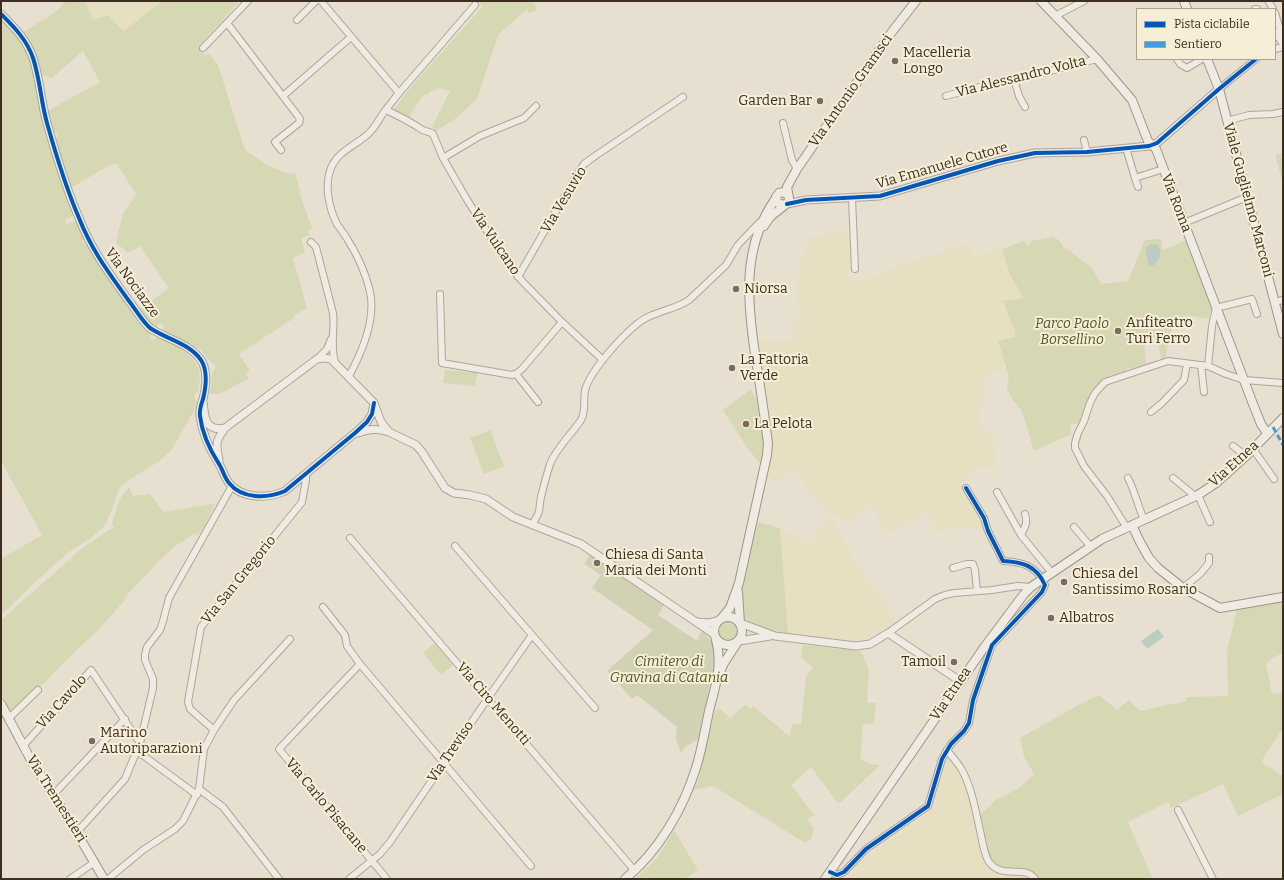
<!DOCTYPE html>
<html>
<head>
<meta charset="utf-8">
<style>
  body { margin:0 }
  #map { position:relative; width:1284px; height:880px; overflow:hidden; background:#e7e0d1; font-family:Bitter,serif }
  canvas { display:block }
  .frame { position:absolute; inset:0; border:2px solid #3d2e20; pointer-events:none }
  .legend { position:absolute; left:1136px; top:8px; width:140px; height:52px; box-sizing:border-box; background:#f7eed8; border:1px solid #ada18e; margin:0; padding:5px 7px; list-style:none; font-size:12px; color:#3d2e20 }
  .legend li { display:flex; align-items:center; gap:8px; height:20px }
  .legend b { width:20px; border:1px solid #ada18e }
</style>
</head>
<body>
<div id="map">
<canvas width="1284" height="880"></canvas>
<div class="frame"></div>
<ul class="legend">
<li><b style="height:5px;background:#0057b8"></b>Pista ciclabile</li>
<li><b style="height:5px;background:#3f9de0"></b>Sentiero</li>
</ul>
</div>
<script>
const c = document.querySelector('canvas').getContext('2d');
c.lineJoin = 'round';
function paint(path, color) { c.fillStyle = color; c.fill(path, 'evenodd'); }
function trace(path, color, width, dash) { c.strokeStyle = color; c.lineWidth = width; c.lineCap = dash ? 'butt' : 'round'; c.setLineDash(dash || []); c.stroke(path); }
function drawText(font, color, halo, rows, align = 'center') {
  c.font = font + ' Bitter,serif'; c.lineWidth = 4; c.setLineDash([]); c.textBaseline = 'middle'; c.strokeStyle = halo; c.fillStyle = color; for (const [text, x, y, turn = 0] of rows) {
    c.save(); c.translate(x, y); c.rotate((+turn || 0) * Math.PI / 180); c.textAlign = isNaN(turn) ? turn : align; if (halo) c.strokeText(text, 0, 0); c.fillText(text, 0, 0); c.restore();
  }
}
const farmland = new Path2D(`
  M85,1H160L161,3L124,31L93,21Z
  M827,233H840L850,235L851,271L848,275L856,285L861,280L970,242L974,256L1002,249L1010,275L1024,298L1003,301L1016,333L1014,337L998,341L1006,365L984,380V397L979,416L980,421L982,425L994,441L998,470L972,468L962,485L982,519L985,529L954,528L938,532L927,511L885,536L873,506L843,524L840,518L832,516L812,497L796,471L773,481L767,479L772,447L771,434L757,338L773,341L793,340L791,323L800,322L797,297L798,272L808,238Z
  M831,519L834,520L856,563L886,604L896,622L864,640H856L788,633L780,528L794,533L807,544L809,543V542L816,539L814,533Z
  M947,759L950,760L960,774L975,817L985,861L990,869L998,875L1027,877L1030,879H847L855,872L852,868L933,808L944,762Z`);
const green = new Path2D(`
  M65,1H85L93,20L108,15L124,31L160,3V1H240L198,47L205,56L208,53L218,65L245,150L269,166L289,174L295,173L303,203L312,228L308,232L310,235L301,238L305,252L293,258L307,308L293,316L294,318L239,354L250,371L246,374L249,378L220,394H210L212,373L215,368V364C206,361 206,353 199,349C187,342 174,336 162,329L164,327L161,323L155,327L151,325L139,309L169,288L140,246L129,253L116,243L122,216L136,194L116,163L106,167L71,188L55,140L58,136L57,133L53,132L47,111L100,82L83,51L52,78L40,75L35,53L23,32C34,25 59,13 65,1Z
  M477,1H534L537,10L529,13L527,9L498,35L477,99L455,119L436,131L432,127L450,91L438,88L437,90L430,91L427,95L424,94L423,95L410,115L411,117H408L393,111L405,94L483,6Z
  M1,18C13,31 24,43 31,59L75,215L65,220L66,224L77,220L85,237L82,241L85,245H88L101,268L142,324L152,332L150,337L152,341L159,336C173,343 194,354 199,370C201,377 199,385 198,392L195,393L194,398L197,401L196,407L171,451L158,462L124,483L120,487L107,522C98,536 81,543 68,553C45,572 23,594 1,615V559L42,535L1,461Z
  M1283,153V183L1275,155Z
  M1053,237L1059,240L1064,248L1069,250L1092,268L1101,284L1128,281L1145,240L1161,239L1163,250L1187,240L1190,246L1188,249L1189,252L1192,253L1212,305L1209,319C1202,318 1191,315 1184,316C1170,319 1167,347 1166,358L1161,359L1157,337L1144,339L1146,366H1139V368L1133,370L1130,368H1127V371L1103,378L1093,391L1080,423L1070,425L1071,434L1034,451L1022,411L1013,400L1008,391L1007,387L1009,376L998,341L1014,337L1016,333L1003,301L1024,298L1010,275L1002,249L1024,241L1027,246L1032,241Z
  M445,370L477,373L475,386L443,383Z
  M751,389L753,395L757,398C760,420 766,443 761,465L746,446L723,410Z
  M490,430L504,466L484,474L470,438Z
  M129,487L133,496L150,494L164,512L216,503L201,532L197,535L195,533L174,547L160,560L126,596L124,601L100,628L62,664L45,682L9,711L1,696V620L68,561L72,560L71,558L77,552L106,532L110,529H113L114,528L112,523L121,497Z
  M758,522L780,528L788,633C775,631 758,630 747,621C732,607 753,542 758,522Z
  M1283,600V653L1272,658L1266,664L1272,694L1283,693V732L1281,731L1261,762L1283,776V794L1238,816L1223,784L1171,808L1168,802L1128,822L1153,879H1038L1032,870L1002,868L993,862L989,855L980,815L996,800L1019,788L1034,774L1024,757L1020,738L1082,703L1099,695L1117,710L1129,700L1140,711L1186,701L1187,697L1228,696L1227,650L1237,610Z
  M717 631a11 11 0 1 1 22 0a11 11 0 1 1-22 0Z
  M435,643L453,665L441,675L423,653Z
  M803,645L861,651L869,670L867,703H876L874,724H863L860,759L869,764L880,765L841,802L838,803L811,767L791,785L814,815L807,819L814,828L811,839L805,843L713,786L694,790L699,777L714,713L719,708L730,718L746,704L751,709L753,706L789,736L793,723L801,725L806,677L813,667L801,658Z
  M674,830L698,870L685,879H639L637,877L658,857Z`);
const cemetery = new Path2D(`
  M590,555L664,605L658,615L697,641L702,630C712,639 715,648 715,661L698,739L684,748L681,753L676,739L677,727L637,695L632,699L607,671L653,630L592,588L601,575L584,564Z`);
const water = new Path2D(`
  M1151,244L1158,245C1162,253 1161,261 1152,266L1148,264C1148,256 1142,249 1151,244Z
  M1158,629L1164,637L1147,649L1141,641Z`);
const minor = new Path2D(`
  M321,1L399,93C394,99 389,106 384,112C379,119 375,128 368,134C355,146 338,151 331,168C324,186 329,208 337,224C341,230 346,236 349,242C358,256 369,281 371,298C374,324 361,354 349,376
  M1269,2L1273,9
  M1255,9H1257
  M1275,13L1283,40
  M1055,16L1084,1
  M297,20L316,1
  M227,23L298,116L300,119L299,123L275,142L281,150
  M1275,32L1283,44
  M203,48L248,1
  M1275,49L1283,47
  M1177,59L1180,64L1187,68L1202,59
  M1014,79L1019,96L1025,107
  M1219,89L1256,59
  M399,93L475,5
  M283,96L351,37
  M946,96L1009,79H1019L1097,59
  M386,110C399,116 409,121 421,129C425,132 429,131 433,134L443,158L466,198L506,261L522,281L562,322L603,360
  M1227,121L1249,115L1273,114L1283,112
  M783,123L792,160L797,169
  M1084,140L1087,152
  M1126,148L1135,178L1163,169
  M443,158L480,136L524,118L536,106
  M1135,178L1138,187
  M852,198L855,269
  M1184,223L1247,197
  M311,242L316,247L333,313C335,329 330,346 335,362
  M518,277L575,178L584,164L595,156L683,97
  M440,294L442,363L512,375L516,374L522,369L562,322
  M1275,302L1283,300
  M317,359L327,349L331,339
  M1201,365L1204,392
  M1208,366L1212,326L1216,308L1252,299L1257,314
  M516,374L538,402
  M1151,412L1162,403L1184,380L1187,364
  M1233,446L1246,456
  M1253,449L1274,479
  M1128,478C1135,492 1138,506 1144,520
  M1173,478L1195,496
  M997,492L1021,535L1052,573
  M1198,495L1210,522
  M532,525C534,521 538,516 539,511C540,506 540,499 542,493C544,484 547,474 550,464C557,447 571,435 581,420C587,410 582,398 586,387C593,368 621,337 637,324C652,311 673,311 689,300L726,265L738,245L754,228L761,221
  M1074,527L1091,547
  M1127,528L1107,496L1084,466L1075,448V443L1078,433L1084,421L1090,403L1095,393L1105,382L1168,361L1208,366L1226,374L1244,380L1283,383
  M1021,535C1025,527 1028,523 1025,514
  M350,538L635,871
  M953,568L967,564H973L975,570L977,591
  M1183,588L1200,574L1209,563V557
  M323,607L345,635L347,646L360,664L531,866
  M888,633L935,599L945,595L954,593L992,590L1018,586L1031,587
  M532,635L595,708
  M360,664L279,749L387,879
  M9,718L38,690
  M214,730L234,700L290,639
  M23,746L91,670L140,743
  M947,750C952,757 958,763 962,770C971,787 975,807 979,826C982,837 983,853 989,862C1002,880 1025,864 1035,879
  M137,751L197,795
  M199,789L223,807L279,879
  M53,795L125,719
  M1178,810L1213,879
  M77,832L125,779L140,743L153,688V679L145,660V654L147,647L160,630L163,621L169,598L232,486
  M830,872L837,875L844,872L866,849L928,806L942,759L951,744L964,731L969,723L973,700L992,645L1042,592L1045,585C1036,565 1022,562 1003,561L988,531L984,518L966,488
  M70,879L95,862
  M108,879L143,850L175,829L183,821L199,789L204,749L214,730L190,709L188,702L201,627L302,502L306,480V474
  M349,879L380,854L390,842L488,698L532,635L455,546`);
const tertiary = new Path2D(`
  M1,14C14,27 27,40 33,58C40,79 41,102 47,123C56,155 66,188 79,218C92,251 109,273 129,301C136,310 142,321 150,328C166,339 189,343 201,360C208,371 206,387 203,399C201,405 199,410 200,416C202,433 210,450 219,464C223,470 224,477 229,483C242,499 267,499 285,491L355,433L367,422L372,414L374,403
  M787,204L806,200L880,196L998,161L1035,153L1087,152L1149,146L1157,143L1219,89
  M203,402C205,418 205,432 225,428
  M358,433C369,429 377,428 389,432
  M219,460C216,444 215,442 225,428L317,359L323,358L331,359L374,403L381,422L389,432L416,445L422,452L445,488L454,493L470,495L486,499L513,517L581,544L714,634
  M697,622L709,623L718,621
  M740,623L775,636L856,646L870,644L888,633L960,681
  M739,641L770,636`);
const secondary = new Path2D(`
  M1041,1L1097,59L1132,100L1148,141L1156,149L1253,404L1261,424L1267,433
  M1184,1L1187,9
  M1207,59L1219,89L1283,334
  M788,195L784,192L779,193L776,197L777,202L782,205L788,203L789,198L787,187L797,169L891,33L916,1
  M764,226L770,217L785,205
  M1132,525L1140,542L1149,558L1158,568L1183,588L1220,608L1283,597
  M738,592L740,623
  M714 631a14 14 0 1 1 28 0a14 14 0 1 1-28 0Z
  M721,619L730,608L739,583L767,455L768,443L766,429C763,404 759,379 755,354C747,299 742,246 776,198
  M720,672L724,663L737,643
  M1,704L32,762L71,823L104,879
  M625,879C659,851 683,809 696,768C702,749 705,730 709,711C715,688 723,664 716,640
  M825,879L983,649L1024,594L1031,587L1102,539L1198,495L1216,483L1246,456L1283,418`);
const quiet = new Path2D(`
  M1273,427L1283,445`);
const cycleway = new Path2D(`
  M1,14C14,27 27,40 33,58C40,79 41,102 47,123C56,155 66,188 79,218C92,251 109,273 129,301C136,310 142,321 150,328C166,339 189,343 201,360C208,371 206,387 203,399C201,405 199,410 200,416C202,433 210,450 219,464C223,470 224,477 229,483C242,499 267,499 285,491L355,433L367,422L372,414L374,403
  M787,204L806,200L880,196L998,161L1035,153L1087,152L1149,146L1157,143L1219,89L1256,59
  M830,872L837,875L844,872L866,849L928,806L942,759L951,744L964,731L969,723L973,700L992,645L1042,592L1045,585C1036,565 1022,562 1003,561L988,531L984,518L966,488`);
const markers = [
  [895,61,4,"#786c5e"],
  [820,101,4,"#786c5e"],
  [736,289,4,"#786c5e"],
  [1118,331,4,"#786c5e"],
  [732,368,4,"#786c5e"],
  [746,424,4,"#786c5e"],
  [597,563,4,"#786c5e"],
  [1064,582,4,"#786c5e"],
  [1051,618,4,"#786c5e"],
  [954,662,4,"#786c5e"],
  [92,741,4,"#786c5e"]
];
const poiNames = [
  ["Macelleria",903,53],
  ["Longo",903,69],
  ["Garden Bar",812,101,"right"],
  ["Niorsa",744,289],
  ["Anfiteatro",1126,323],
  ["Turi Ferro",1126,339],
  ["La Fattoria",740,360],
  ["Verde",740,376],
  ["La Pelota",754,424],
  ["Chiesa di Santa",605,555],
  ["Maria dei Monti",605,571],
  ["Chiesa del",1072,574],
  ["Santissimo Rosario",1072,590],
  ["Albatros",1059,618],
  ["Tamoil",946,662,"right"],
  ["Marino",100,733],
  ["Autoriparazioni",100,749]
];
const streetNames = [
  ["Via Alessandro Volta",1021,77,-14],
  ["Via Antonio Gramsci",851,91,-55],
  ["Via Emanuele Cutore",942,166,-16],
  ["Via Vesuvio",564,200,-59],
  ["Viale Guglielmo Marconi",1248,200,75],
  ["Via Roma",1176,203,69],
  ["Via Vulcano",495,242,56],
  ["Via Nociazze",132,283,54],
  ["Via Etnea",1234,464,-42],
  ["Via San Gregorio",239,580,-51],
  ["Via Etnea",951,694,-56],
  ["Via Cavolo",62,702,-48],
  ["Via Ciro Menotti",493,704,49],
  ["Via Treviso",451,752,-56],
  ["Via Tremestieri",56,799,58],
  ["Via Carlo Pisacane",326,806,50]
];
const parkNames = [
  ["Parco Paolo",1072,324],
  ["Borsellino",1072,340],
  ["Cimitero di",669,662],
  ["Gravina di Catania",669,678]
];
paint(farmland, '#e6dfc2');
paint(green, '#d6d7b3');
paint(cemetery, '#d1d1b3');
paint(water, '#bcccc2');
trace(minor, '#ada599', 8);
trace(tertiary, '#ada599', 9);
trace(secondary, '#9c958a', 10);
trace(minor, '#efebe3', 6);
trace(tertiary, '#efebe3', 7);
trace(secondary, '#efebe3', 8);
trace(quiet, '#3f9de0', 3, [6, 3]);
trace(cycleway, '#0057b8', 4);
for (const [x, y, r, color] of markers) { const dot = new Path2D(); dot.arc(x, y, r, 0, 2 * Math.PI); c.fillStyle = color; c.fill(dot); trace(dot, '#f7eed8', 1.5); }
drawText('14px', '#3d2e20', '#f7eed8', poiNames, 'left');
drawText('14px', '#3d2e20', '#f7eed8', streetNames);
drawText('italic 14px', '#4d5a26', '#f7eed8', parkNames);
</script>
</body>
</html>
